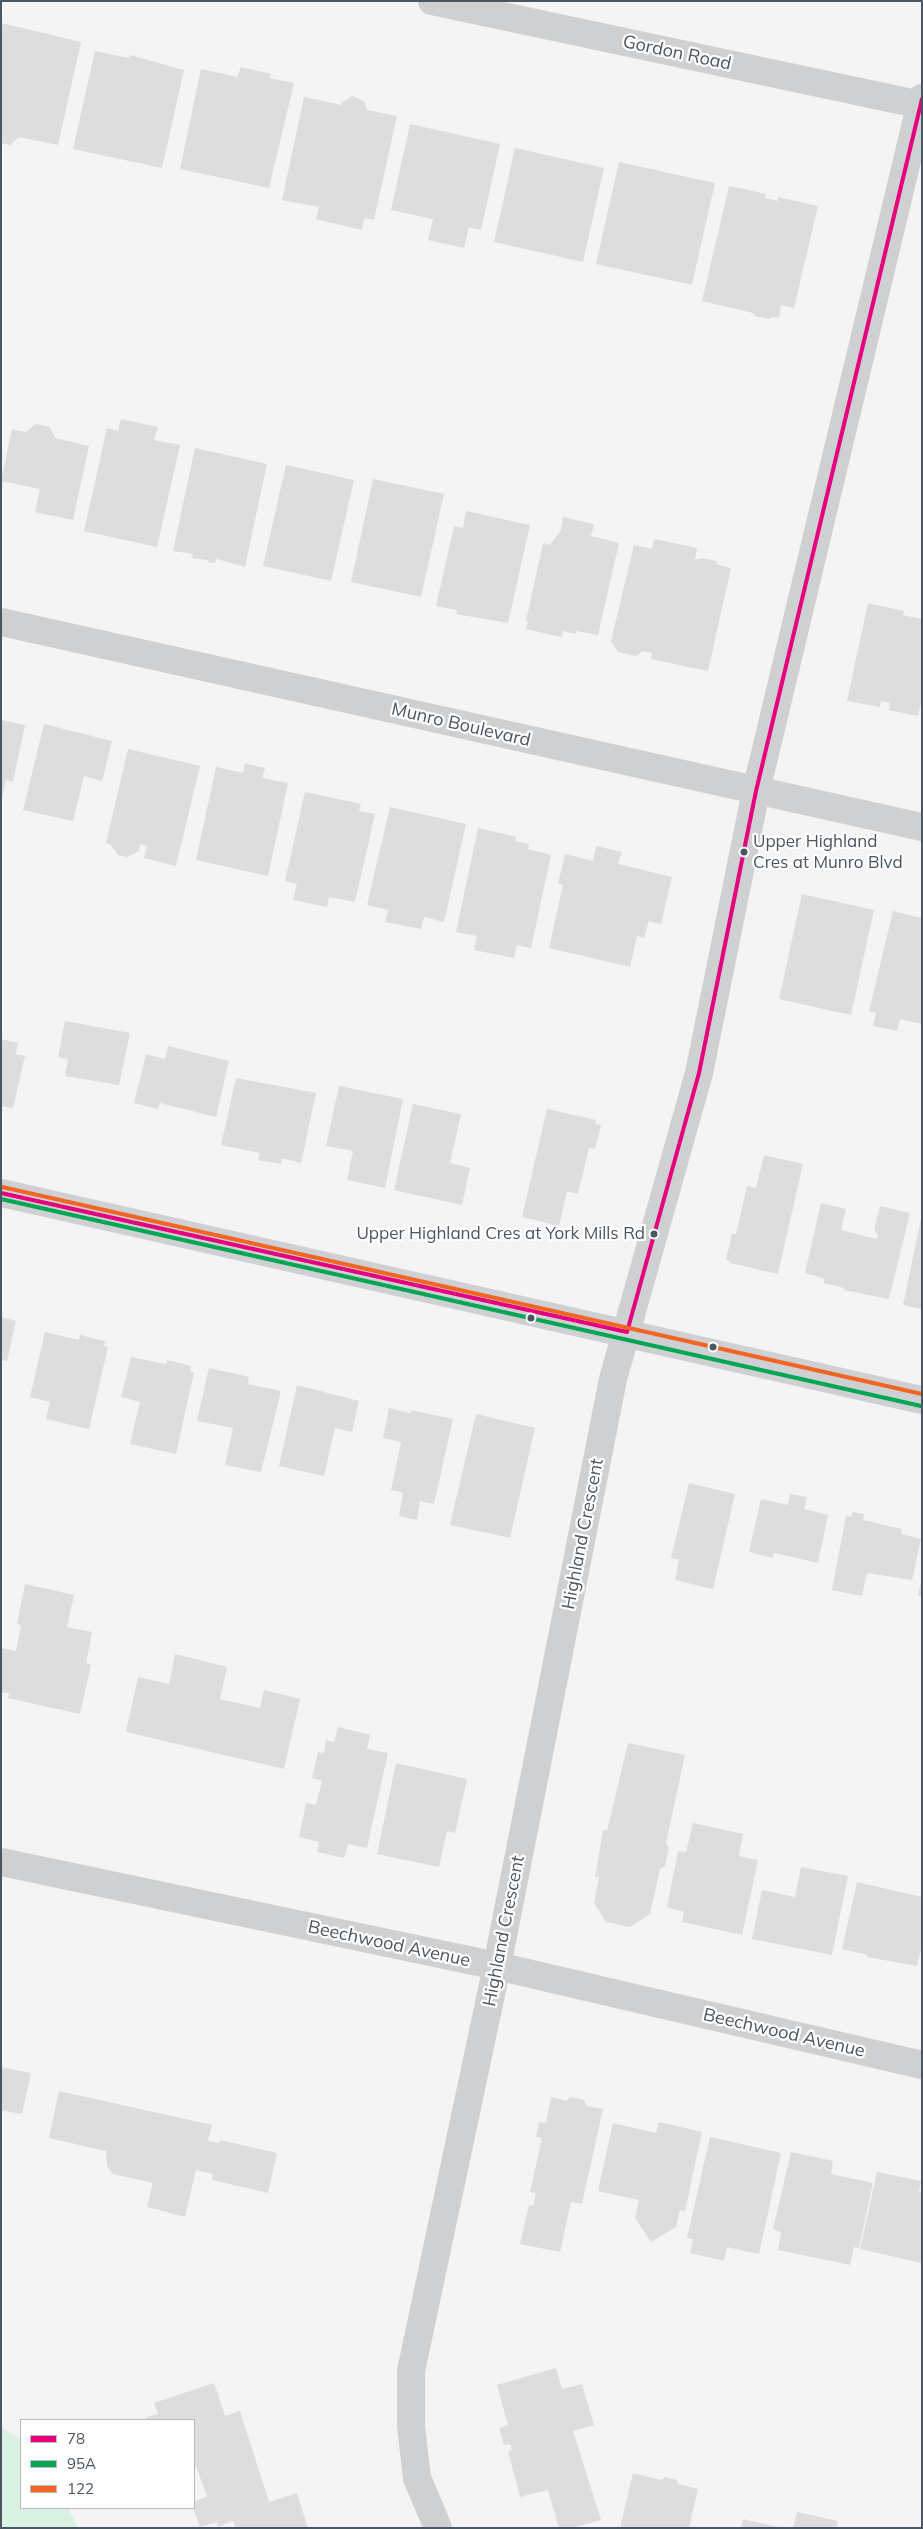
<!DOCTYPE html>
<html>
<head>
<meta charset="utf-8">
<style>
  body { margin:0 }
  #map { position:relative; width:923px; height:2529px; overflow:hidden; background:#f4f4f4; font-family:Mulish,sans-serif }
  canvas { display:block }
  .frame { position:absolute; inset:0; border:2px solid #4a5661; pointer-events:none }
  .legend { position:absolute; left:20px; top:2419px; width:175px; height:90px; box-sizing:border-box; background:#fff; border:1px solid #b7bbc0; margin:0; padding:6px 9px; list-style:none; font-size:15px; color:#4a5661 }
  .legend li { display:flex; align-items:center; gap:10px; height:25px }
  .legend b { width:25px; border:1px solid #b7bbc0 }
</style>
</head>
<body>
<div id="map">
<canvas width="923" height="2529"></canvas>
<div class="frame"></div>
<ul class="legend">
<li><b style="height:6px;background:#e5007d"></b>78</li>
<li><b style="height:6px;background:#00a651"></b>95A</li>
<li><b style="height:6px;background:#f26522"></b>122</li>
</ul>
</div>
<script>
const c = document.querySelector('canvas').getContext('2d');
c.lineJoin = 'round';
function paint(path, color) { c.fillStyle = color; c.fill(path, 'evenodd'); }
function trace(path, color, width, dash) { c.strokeStyle = color; c.lineWidth = width; c.lineCap = dash ? 'butt' : 'round'; c.setLineDash(dash || []); c.stroke(path); }
function drawText(font, color, halo, rows, align = 'center') {
  c.font = font + ' Mulish,sans-serif'; c.lineWidth = 4.5; c.setLineDash([]); c.textBaseline = 'middle'; c.strokeStyle = halo; c.fillStyle = color; for (const [text, x, y, turn = 0] of rows) {
    c.save(); c.translate(x, y); c.rotate((+turn || 0) * Math.PI / 180); c.textAlign = isNaN(turn) ? turn : align; if (halo) c.strokeText(text, 0, 0); c.fillText(text, 0, 0); c.restore();
  }
}
const green = new Path2D(`
  M1,2427L21,2439V2508H68L78,2528H1Z`);
const building = new Path2D(`
  M1,23L81,42L58,145L19,137L10,145L1,143Z
  M95,51L129,58L130,55L184,70L162,168L73,149Z
  M241,67L271,74L269,78L294,83L269,188L180,169L201,69L237,77Z
  M353,96L365,102L367,110L397,116L374,220L364,218L362,230L316,219L319,207L282,200L304,97L342,105V102Z
  M410,124L500,144L481,230L469,227L464,248L428,240L433,219L391,210Z
  M515,148L604,168L583,262L494,242Z
  M619,162L715,183L692,285L596,264Z
  M729,186L766,194L765,198L778,201V197L818,206L794,308L781,305L779,318L773,317L769,319L755,316L753,313L702,301Z
  M121,419L158,427L154,440L180,445L157,547L84,531L107,428L118,431Z
  M36,424L50,427L55,438L89,446L73,520L35,512L40,489L1,481L12,429L26,432Z
  M195,448L267,464L245,567L217,559L214,563L207,562L208,560L192,558L193,554L173,551Z
  M286,465L354,480L331,581L263,566Z
  M373,479L444,494L421,597L351,582Z
  M466,511L530,525L508,623L456,614L457,610L436,606L454,526L463,528Z
  M563,517L594,524L591,536L619,543L598,635L576,631V634L563,631L562,637L526,629L528,621H526L543,543L550,545L561,530Z
  M654,539L697,548L695,560L702,558L716,561L718,565L731,568L708,671L651,659L652,653L643,651L636,656L618,652L611,641L634,545L652,549Z
  M868,603L904,611L903,615L922,619V699L918,716L889,710L890,703L881,701L880,707L847,701Z
  M1,720L25,725L13,782L6,780L2,797Z
  M44,724L112,741L102,781L84,776L73,821L23,810Z
  M128,749L200,766L176,866L144,858L147,846L140,844L139,851L128,857L118,855L111,845L106,843Z
  M245,763L265,768L262,778L288,783L268,876L196,860L216,767L243,773Z
  M305,792L361,804L359,811L375,814L355,902L329,897L327,907L293,900L297,884L285,881Z
  M390,807L466,824L444,922L424,917L421,929L385,922L388,910L367,905Z
  M478,828L516,837L515,841L529,844L528,849L551,855L531,948L517,945L514,958L474,950L477,936L456,932Z
  M596,846L622,852L618,864L672,877L661,924L649,921L644,938L637,936L630,967L549,948L563,885L558,884L565,854L593,861Z
  M802,894L874,910L851,1015L779,999Z
  M893,911L922,918V1024L900,1019L897,1031L873,1026L876,1013L869,1011Z
  M65,1021L130,1033L119,1085L65,1076L68,1059L58,1057Z
  M1,1039L18,1043L16,1054L25,1056L13,1108L1,1106Z
  M168,1046L229,1061L216,1117L160,1103L158,1109L134,1103L146,1054L165,1059Z
  M236,1078L316,1093L301,1163L282,1158L281,1164L258,1160L260,1153L221,1145Z
  M339,1086L403,1099L385,1188L347,1180L353,1151L326,1146Z
  M413,1104L461,1114L450,1163L470,1168L462,1205L394,1190Z
  M547,1109L596,1120L595,1124L601,1125L595,1149L589,1148L578,1194L567,1191L559,1226L522,1217Z
  M764,1155L803,1164L778,1274L730,1263V1261L726,1260L732,1234H736L747,1186L756,1188Z
  M821,1203L846,1209L841,1230L877,1239L878,1235L874,1230L880,1206L910,1213L889,1299L844,1290V1288L823,1283L825,1279L805,1273Z
  M921,1219H922V1309L903,1305Z
  M1,1317L16,1321L7,1361L1,1360Z
  M45,1332L79,1340L80,1335L105,1341L104,1346L108,1347L89,1429L46,1419L50,1402L30,1397Z
  M131,1357L166,1364L167,1360L191,1366L190,1371L194,1372L176,1454L130,1444L140,1402L121,1397Z
  M209,1368L249,1377L248,1384L281,1391L261,1472L225,1465L233,1428L197,1421Z
  M297,1385L359,1401L352,1432L335,1428L324,1476L279,1466Z
  M389,1408L410,1413L411,1410L453,1419L434,1504L420,1501L417,1520L399,1516L403,1493L391,1490L401,1442L383,1438Z
  M476,1414L535,1428L510,1538L450,1525Z
  M689,1483L735,1494L713,1589L675,1580L679,1560L671,1558Z
  M790,1494L807,1497L804,1509L828,1515L818,1563L774,1553L773,1558L749,1552L761,1499L788,1505Z
  M853,1512L864,1514L863,1520L902,1529L901,1534L921,1539L912,1580L867,1573L862,1596L832,1590L846,1516L851,1517Z
  M921,1582H922V1596H918Z
  M25,1584L74,1595L67,1627L92,1632L86,1663L91,1665L80,1714L8,1698L9,1693L1,1692L2,1648L16,1651L21,1625L17,1624Z
  M175,1654L227,1667L220,1699L260,1708L264,1690L300,1699L284,1769L126,1732L138,1677L169,1684Z
  M338,1727L370,1735L367,1749L388,1753L367,1848L348,1844L344,1858L317,1852L319,1842L299,1837L306,1803L316,1805L322,1781L312,1778L318,1752L324,1753L326,1740L334,1742Z
  M628,1743L685,1755L666,1843L669,1848L665,1866L660,1869L650,1914L630,1927L606,1922L594,1903L599,1877H595L603,1830L607,1831Z
  M396,1763L467,1779L455,1833L447,1831L439,1867L377,1854Z
  M693,1823L743,1834L739,1856L758,1860L742,1935L682,1922L684,1912L667,1907L678,1851L686,1852Z
  M801,1867L848,1876L832,1955L752,1939L762,1890L795,1897Z
  M857,1882L922,1897V1945L917,1966L867,1957V1955L842,1949Z
  M1,2067L31,2073L22,2114L1,2110Z
  M59,2091L212,2125L208,2141L219,2143L220,2140L277,2153L268,2193L212,2180L213,2174L196,2170L185,2217L147,2207L153,2183L113,2174L107,2166L106,2151L49,2138Z
  M551,2097L566,2101L571,2097L584,2100L587,2106L603,2109L582,2204L571,2202L560,2252L520,2244L529,2205L533,2206L536,2193L530,2192L542,2138L536,2137L539,2122L546,2123Z
  M659,2122L702,2132L685,2211L680,2210L676,2227L651,2242L635,2218L639,2200L598,2191L613,2123L656,2133Z
  M710,2137L781,2153L759,2254L727,2247L724,2261L690,2253L693,2239L687,2238Z
  M791,2152L833,2161L831,2174L873,2183L859,2248L854,2247L850,2265L778,2250L781,2232L773,2229Z
  M877,2172L921,2181L919,2192H922V2263L860,2249Z
  M556,2368L562,2389L582,2384L594,2425L573,2431L601,2520L572,2528H559L548,2490L520,2497L508,2451L512,2450L510,2444L504,2445L499,2428L508,2425L497,2385Z
  M214,2383L225,2416L240,2411L269,2502L297,2493L308,2528H235L233,2521L218,2527L217,2522L200,2527L193,2508L194,2501L207,2497L196,2466L194,2467V2420H146L145,2418L158,2414L154,2403Z
  M633,2473L661,2480L665,2477L677,2480L678,2484L698,2489L689,2528H620Z
  M797,2512L838,2521L836,2528H793Z
  M743,2519L778,2527L777,2528H741Z`);
const minor = new Path2D(`
  M432,1L922,105
  M1,622L922,827
  M1,1862L497,1966L922,2065
  M438,2528L417,2478L411,2426V2371L497,1966L613,1379L699,1073L756,791L922,98`);
const secondary = new Path2D(`
  M1,1193L922,1400`);
const bus1 = new Path2D(`
  M1,1193L627,1332
  M627,1332L699,1073L756,791L922,99`);
const bus2 = new Path2D(`
  M1,1199L921,1406`);
const bus3 = new Path2D(`
  M2,1187L922,1394`);
const markers = [
  [744,852,4.5,"#4a5661"],
  [654,1234,4.5,"#4a5661"],
  [531,1318,4.5,"#4a5661"],
  [713,1347,4.5,"#4a5661"]
];
const busNames = [
  ["Upper Highland",753,842],
  ["Cres at Munro Blvd",753,863],
  ["Upper Highland Cres at York Mills Rd",645,1234,"right"]
];
const streetNames = [
  ["Gordon Road",677,53,12],
  ["Munro Boulevard",461,725,13],
  ["Highland Crescent",583,1534,-79],
  ["Highland Crescent",504,1931,-79],
  ["Beechwood Avenue",389,1944,12],
  ["Beechwood Avenue",784,2033,13]
];
paint(green, '#d9f2e3');
paint(building, '#ddddde');
trace(minor, '#ced0d2', 28);
trace(secondary, '#ced0d4', 28);
trace(bus1, '#e5007d', 4);
trace(bus2, '#00a651', 4);
trace(bus3, '#f26522', 4);
for (const [x, y, r, color] of markers) { const dot = new Path2D(); dot.arc(x, y, r, 0, 2 * Math.PI); c.fillStyle = color; c.fill(dot); trace(dot, '#fff', 2); }
drawText('17px', '#4a5661', '#fff', busNames, 'left');
drawText('18px', '#4a5661', '#fff', streetNames);
</script>
</body>
</html>
